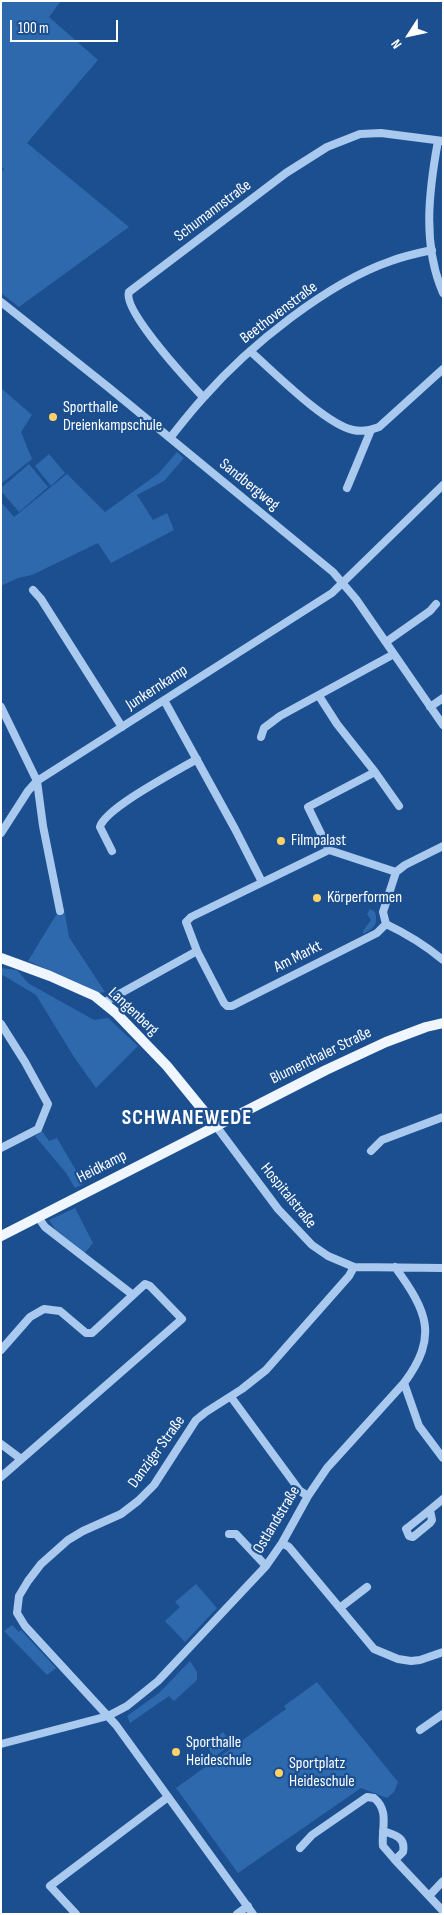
<!DOCTYPE html>
<html>
<head>
<meta charset="utf-8">
<style>
  body { margin:0 }
  #map { position:relative; width:444px; height:1915px; overflow:hidden; background:#1b4f8f; font-family:"Sofia Sans Condensed",sans-serif }
  canvas { display:block }
  .frame { position:absolute; inset:0; border:2px solid #fff; pointer-events:none }
  .north { position:absolute; left:384px; top:10px; width:50px; height:50px; -webkit-text-stroke:4px #1b4f8f; paint-order:stroke; rotate:235deg; font-size:14px; font-weight:700; line-height:20px; text-align:center; color:#fff }
  .north::after { content:''; display:block; margin:auto; width:18px; height:22px; background:#fff; clip-path:polygon(50% 0,100% 100%,50% 72%,0 100%) }
  .scale { position:absolute; left:10px; top:20px; width:108px; height:22px; box-sizing:border-box; border:2px solid #fff; border-top:0; padding-left:6px; font-size:15px; line-height:18px; white-space:nowrap; color:#fff; -webkit-text-stroke:4px #1b4f8f; paint-order:stroke }
</style>
</head>
<body>
<div id="map">
<canvas width="444" height="1915"></canvas>
<div class="frame"></div>
<div class="north">N</div>
<div class="scale">100 m</div>
</div>
<script>
const c = document.querySelector('canvas').getContext('2d');
c.lineJoin = 'round';
function paint(path, color) { c.fillStyle = color; c.fill(path, 'evenodd'); }
function trace(path, color, width, dash) { c.strokeStyle = color; c.lineWidth = width; c.lineCap = dash ? 'butt' : 'round'; c.setLineDash(dash || []); c.stroke(path); }
function drawText(font, color, halo, rows, align = 'center') {
  c.font = font + ' "Sofia Sans Condensed",sans-serif'; c.lineWidth = 4.5; c.setLineDash([]); c.textBaseline = 'middle'; c.strokeStyle = halo; c.fillStyle = color; for (const [text, x, y, turn = 0] of rows) {
    c.save(); c.translate(x, y); c.rotate((+turn || 0) * Math.PI / 180); c.textAlign = isNaN(turn) ? turn : align; if (halo) c.strokeText(text, 0, 0); c.fillText(text, 0, 0); c.restore();
  }
}
const green = new Path2D(`
  M1,1H61L49,17L98,60L27,143L129,227L19,307L1,293V172L4,169L1,166Z
  M1,388L32,415L21,432L32,459L1,484Z
  M177,452L184,458L164,481L137,495L153,520L167,513L174,530L111,563L98,543L32,575L18,578L1,586V502L14,517L67,474L105,512L159,473Z
  M49,454L65,473L51,486L35,466Z
  M29,464L48,487L19,512L1,491V488Z
  M64,909L69,937L105,992L96,994L85,986L28,961L56,915Z
  M370,909L375,912C378,924 375,928 363,934V931L371,920L367,914Z
  M1,968L17,970L28,983L94,1020L108,1018L138,1046L96,1088L74,1057L36,995L1,974Z
  M42,1131L49,1141L57,1138L84,1184L75,1188L66,1173L35,1136Z
  M75,1208L93,1243L85,1253L55,1229L49,1220Z
  M196,1584L217,1608L185,1642L165,1621L180,1607L175,1602Z
  M12,1625L19,1632L21,1630L56,1668L47,1675L4,1631Z
  M190,1661L197,1672V1680L174,1701L169,1696L130,1723L127,1716L159,1693Z
  M317,1682L398,1782L394,1792L387,1798L361,1788L238,1873L176,1788L286,1709L284,1706Z
  M223,1732L232,1744L214,1757L206,1745Z`);
const minor = new Path2D(`
  M438,141C429,190 422,245 443,293
  M1,302L108,387L333,572L356,599L443,725
  M250,351C273,371 325,424 353,430C362,432 371,430 379,427L443,369
  M203,397C189,382 122,310 129,292L286,173L327,147L360,134L381,133L443,141
  M170,438C181,424 192,410 204,397C249,346 327,283 391,261C404,256 418,253 432,250
  M347,488L371,430
  M33,590L41,599L122,727
  M386,642L430,611L436,604
  M319,696L337,724L375,772L308,807L329,850
  M164,700L235,829L262,882
  M1,707L37,781L43,826L60,911
  M430,707L443,698
  M261,737L264,728L280,716L394,654
  M375,772L399,806
  M1,833L28,791L37,781L332,593L443,485
  M112,851L100,827C105,808 177,771 197,759
  M386,924C407,934 425,945 443,960
  M197,951L186,922L191,917L329,850L396,872
  M103,1003L197,951L224,1003L227,1006H232L377,933L386,924L383,912L396,872L405,865L443,846
  M1,1024L25,1062L48,1104L38,1129L1,1148
  M216,1126L278,1209L312,1245L328,1256L354,1267L443,1268
  M371,1151L382,1140L443,1117
  M1,1350L30,1317L44,1309L60,1311L86,1333H92L133,1295
  M404,1383L419,1426L443,1458
  M231,1397L300,1491L308,1496
  M1,1444L21,1459
  M1,1477L182,1319L150,1286L145,1284L133,1295L45,1227L38,1217
  M430,1510L432,1520L430,1523L413,1537L409,1536L406,1529C419,1519 431,1509 443,1499
  M229,1534H236L266,1566
  M282,1543L289,1547L374,1649L398,1659L411,1661L420,1660L443,1652
  M341,1607L367,1587
  M420,1730L443,1714
  M1,1744L108,1716L127,1706L158,1681L266,1566L282,1543L308,1496L327,1468L404,1383C439,1336 427,1311 395,1267
  M383,1831C395,1835 406,1837 403,1852L395,1860L443,1911
  M300,1848L312,1835L367,1797L374,1798C390,1811 381,1829 383,1846L395,1860
  M429,1896L443,1881
  M76,1914L50,1886L168,1797
  M237,1914L248,1906
  M253,1914L116,1725L25,1626L17,1613L19,1596L28,1581L41,1564L68,1540L83,1531L121,1514L138,1501L154,1485L196,1420L206,1412L242,1389L266,1370L349,1276L354,1267`);
const major = new Path2D(`
  M1,958L50,976L95,996L116,1013L167,1066L216,1126
  M1,1236L326,1070L386,1042L426,1027L443,1023`);
const markers = [
  [53,417,5,"#ffd166"],
  [281,841,5,"#ffd166"],
  [317,898,5,"#ffd166"],
  [176,1752,5,"#ffd166"],
  [279,1773,5,"#ffd166"]
];
const streetNames = [
  ["Schumannstraße",213,211,-37],
  ["Beethovenstraße",279,313,-37],
  ["Sandbergweg",249,485,39],
  ["Junkernkamp",157,688,-33],
  ["Am Markt",298,957,-27],
  ["Langenberg",133,1012,43],
  ["Blumenthaler Straße",321,1056,-26],
  ["Heidkamp",102,1167,-27],
  ["Hospitalstraße",288,1196,51],
  ["Danziger Straße",157,1452,-54],
  ["Ostlandstraße",277,1520,-59]
];
const poiNames = [
  ["Sporthalle",63,408],
  ["Dreienkampschule",63,426],
  ["Filmpalast",291,841],
  ["Körperformen",327,898],
  ["Sporthalle",186,1743],
  ["Heideschule",186,1761],
  ["Sportplatz",289,1764],
  ["Heideschule",289,1782]
];
const districtNames = [
  ["SCHWANEWEDE",187,1119]
];
paint(green, '#2e69ad');
trace(minor, '#a9c9ee', 8);
trace(major, '#f0f6ff', 10);
for (const [x, y, r, color] of markers) { const dot = new Path2D(); dot.arc(x, y, r, 0, 2 * Math.PI); c.fillStyle = color; c.fill(dot); trace(dot, '#1b4f8f', 2); }
drawText('16px', '#fff', '#1b4f8f', streetNames);
drawText('16px', '#fff', '#1b4f8f', poiNames, 'left');
c.letterSpacing = '1px';
drawText('bold 21px', '#fff', '#1b4f8f', districtNames);
c.letterSpacing = '0px';
</script>
</body>
</html>
